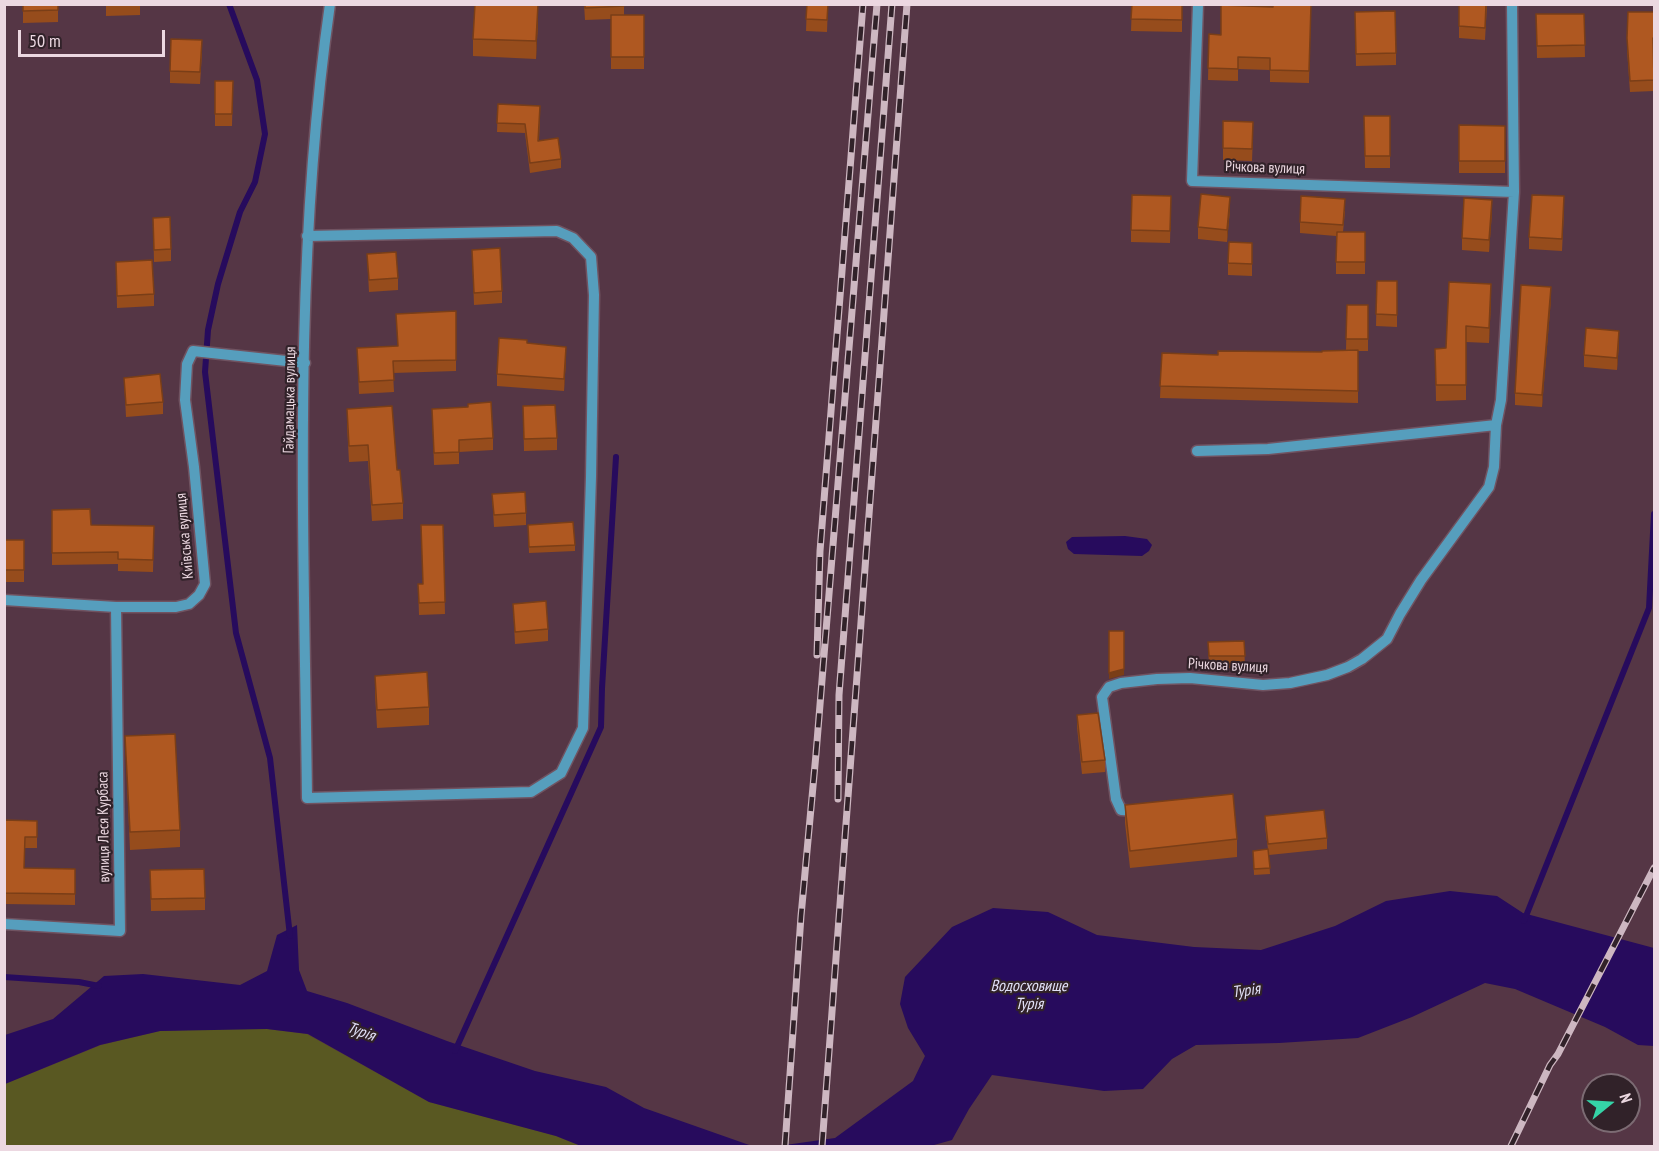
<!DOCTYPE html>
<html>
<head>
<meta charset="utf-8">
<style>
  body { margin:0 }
  #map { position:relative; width:1659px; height:1151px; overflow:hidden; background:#553645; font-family:"PT Sans Narrow",sans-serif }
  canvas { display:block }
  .frame { position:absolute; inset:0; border:6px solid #ecd8e1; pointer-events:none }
  .north { position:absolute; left:1581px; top:1073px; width:60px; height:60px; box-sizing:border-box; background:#312229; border:2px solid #7c6b73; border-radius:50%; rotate:72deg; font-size:16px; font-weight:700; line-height:24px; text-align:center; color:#ecd8e1 }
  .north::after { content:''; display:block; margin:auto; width:21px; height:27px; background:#35d4a7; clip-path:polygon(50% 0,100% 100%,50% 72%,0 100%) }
  .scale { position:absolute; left:18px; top:30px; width:147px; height:27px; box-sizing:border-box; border:3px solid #ecd8e1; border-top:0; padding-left:8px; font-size:18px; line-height:21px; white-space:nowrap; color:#ecd8e1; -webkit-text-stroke:4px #312229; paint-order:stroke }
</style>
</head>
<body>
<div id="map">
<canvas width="1659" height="1151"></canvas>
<div class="frame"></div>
<div class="north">N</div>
<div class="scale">50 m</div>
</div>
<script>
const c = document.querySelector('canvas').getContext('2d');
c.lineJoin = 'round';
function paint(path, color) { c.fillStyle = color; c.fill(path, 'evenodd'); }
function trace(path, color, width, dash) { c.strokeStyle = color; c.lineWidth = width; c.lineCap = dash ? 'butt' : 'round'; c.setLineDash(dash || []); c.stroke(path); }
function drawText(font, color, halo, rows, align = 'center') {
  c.font = font + ' "PT Sans Narrow",sans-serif'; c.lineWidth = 4.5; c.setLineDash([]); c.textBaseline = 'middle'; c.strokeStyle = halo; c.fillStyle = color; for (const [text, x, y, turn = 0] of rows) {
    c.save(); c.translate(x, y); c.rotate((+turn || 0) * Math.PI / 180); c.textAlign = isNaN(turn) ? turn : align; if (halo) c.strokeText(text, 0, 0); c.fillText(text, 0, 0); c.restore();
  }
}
const green = new Path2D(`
  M214,1029H267L307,1034L429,1102L556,1136L581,1146H5V1084L101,1045L160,1031Z`);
const water = new Path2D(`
  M1125,536L1147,539L1152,545L1149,551L1142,556L1074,554L1068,549L1066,542L1072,537Z
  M1450,891L1497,896L1523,913L1654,948V1046L1638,1045L1605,1027L1515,989L1485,983L1412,1017L1358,1038L1279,1043L1196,1045L1172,1059L1143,1089L1104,1091L992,1075L969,1109L952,1140L934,1145L778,1146L835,1138L913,1081L925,1056L908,1028L900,1004L905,977L952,927L993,908L1048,912L1097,935L1194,947L1261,950L1335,926L1386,901Z
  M297,925L299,970L307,991L347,1003L447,1041L535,1071L606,1087L644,1108L752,1146H581L556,1136L429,1102L308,1034L267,1029L160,1031L100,1045L5,1084V1035L53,1019L104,976L143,974L240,985L267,971L277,935Z`);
const stream = new Path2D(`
  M229,4L257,80L265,134L255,182L240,212L218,284L208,330L205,372L236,633L270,758L290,936
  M1524,921L1649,608L1654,514
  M4,977L79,982L99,986
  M455,1051L601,727L602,688L616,457`);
const minor = new Path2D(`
  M1198,4L1192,181L1514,192
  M307,236L557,231L573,238L591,257L594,295L591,477L583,728L561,773L531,792L307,798C304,534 292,267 330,4
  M1197,451L1268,449L1496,425
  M4,600L116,607H176L189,604L199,595L205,584L194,467L185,400L187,364L193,351L305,363
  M1138,811L1121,810L1116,799L1102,697L1109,687L1121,683L1157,679L1190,678L1263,685L1290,683L1327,675L1348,667L1362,659L1387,639L1400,614L1421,580L1489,487L1494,467L1496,425L1501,400L1514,192L1512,4
  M4,924L120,931L116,607`);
const rail = new Path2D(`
  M817,655L820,551L863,4
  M838,799L839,695L892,4
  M785,1146L801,916L816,754L877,4
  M822,1146L907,4
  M1511,1146L1550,1065L1558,1054L1654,868`);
const wall = new Path2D(`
  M23,4L58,10V22L23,23Z
  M106,4H140V15L106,16Z
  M584,4H624V15H644V69H611V19L585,20Z
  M807,4H828L827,32L806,31Z
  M1132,4H1182V32L1131,31Z
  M1311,4L1309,83L1270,82V70L1238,69V81L1208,80L1209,34L1221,35L1273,7Z
  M1459,4H1487L1485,40L1459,38Z
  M1628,12H1654V91L1630,92L1627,49Z
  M1536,14H1584L1585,57L1537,58Z
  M538,22L536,59L473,56V39Z
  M1355,24L1396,53V65L1356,66Z
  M202,52L200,84L170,83V71Z
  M215,81H233L232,126H215Z
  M498,104L540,115L539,141L561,159V168L530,173L525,133L497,132Z
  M1364,116H1390V168H1365Z
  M1223,121L1253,134L1252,161L1223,160Z
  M1459,125L1505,126V173H1459Z
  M1171,196L1170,243L1131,242V230Z
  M1564,208L1562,251L1529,249V237Z
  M1230,209L1227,242L1198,239V227Z
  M1345,211L1343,232H1365V274H1336V236L1300,233V222Z
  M1492,212L1489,252L1462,250V238Z
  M153,218L171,249V261L154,262Z
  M472,250L502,291V303L474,305Z
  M367,254L398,278V290L369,292Z
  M1252,255V276L1228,275V263Z
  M116,262L154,294V306L117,308Z
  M1377,281H1397V327L1376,326Z
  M1551,299L1542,407L1515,405V393Z
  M1491,300L1489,343L1466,342V400L1436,401L1435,349L1446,348Z
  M1347,305H1368V351H1358V403L1160,398L1162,353L1218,355L1322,352L1346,350Z
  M456,311V371L393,373L394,392L359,394L357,348L397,346Z
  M1619,343L1617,370L1584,367V355Z
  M566,359L564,391L497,386V374Z
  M124,378L163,402V414L126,417Z
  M523,406L557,438V450L524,451Z
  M347,409L397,470L403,503V519L372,521L368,461L349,462L347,424Z
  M432,409L493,438V450L459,452V464L434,465Z
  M492,494L526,513V525L494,527Z
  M52,510L91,525L154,526L153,572L118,571V564L52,565Z
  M443,525L445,614L419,615L418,584H423Z
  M528,525L575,545V551L529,553Z
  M4,540H24V582H4Z
  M513,604L548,629V641L515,644Z
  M1244,641L1245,668H1209L1208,642Z
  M375,676L429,707V725L377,728L375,693Z
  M1077,715L1105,760V772L1082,774L1077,727Z
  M125,736L180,830V847L130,850Z
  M1125,805L1237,839V857L1130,868L1125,823Z
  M1265,816L1327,838V849L1269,855L1270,874L1254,875L1253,851L1268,849L1265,827Z
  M4,820L37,821V848H25L24,868L75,869V905L4,904Z
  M150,870L205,898V910L151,911Z`);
const shadedWall = new Path2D(`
  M538,4V22L536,59V41Z
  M1230,197V209L1227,242V230Z
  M1492,200V212L1489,252V240Z
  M1491,284V300L1489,343V328Z
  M1551,287V299L1542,407V395Z
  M1619,331V343L1617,370V358Z
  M566,347V359L564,391V379Z
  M1124,637V675L1109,679V673Z`);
const building = new Path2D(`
  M23,4H58V10L23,11Z
  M475,4H538L536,41L473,39Z
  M585,4H624V6L585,8Z
  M807,4H828L827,20L806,19Z
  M1132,4H1182V20L1131,19Z
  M1273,4H1311L1309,71L1270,70V58L1238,57V69L1208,68L1209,34L1221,35V5L1273,7Z
  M1459,4H1486L1485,28L1459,26Z
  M1395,11L1396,53L1356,54L1355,12Z
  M1628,12H1654V38H1653L1654,80L1630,81L1627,38Z
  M1536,14H1584L1585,45L1537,46Z
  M611,15H644V57H611Z
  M171,39L202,40L200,72L170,71Z
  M215,81H233L232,114H215Z
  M498,104L540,106L538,141L558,138L561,159L530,163L525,124L497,123Z
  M1364,116H1390V156H1365Z
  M1223,121L1253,122L1252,149L1223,148Z
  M1459,125L1505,126V161H1459Z
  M1201,194L1230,197L1227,230L1198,227Z
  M1132,195L1171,196L1170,231L1131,230Z
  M1532,195L1564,196L1562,239L1529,237Z
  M1301,196L1345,199L1343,225L1300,222Z
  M1464,198L1492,200L1489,240L1462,238Z
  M170,217L171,249L154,250L153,218Z
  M1337,232H1365V262H1336Z
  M1229,242L1252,243V264L1228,263Z
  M500,248L502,291L474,293L472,250Z
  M396,252L398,278L369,280L367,254Z
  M152,260L154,294L117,296L116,262Z
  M1377,281H1397V315L1376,314Z
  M1449,282L1491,284L1489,328L1466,326V385H1436L1435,349L1446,348Z
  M1521,285L1551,287L1542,395L1515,393Z
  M1347,305H1368V339H1346Z
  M456,311V360L393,361L394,380L359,382L357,348L398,346L396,314Z
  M1586,328L1619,331L1617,358L1584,355Z
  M499,338L527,340V343L566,347L564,379L497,374Z
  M1358,350V391L1160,386L1162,353L1218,355V351L1322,352V351Z
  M160,374L163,402L126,405L124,378Z
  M491,402L493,438L459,440V452L434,453L432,409L468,407V404Z
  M555,405L557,438L524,439L523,406Z
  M392,406L397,470H400L403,503L372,505L368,445L349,446L347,409Z
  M525,492L526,513L494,515L492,494Z
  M90,509L91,525L154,526L153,560L118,559V552L52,553V510Z
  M573,522L575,545L529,547L528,525Z
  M421,525H443L445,602L419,603L418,584H423Z
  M4,540H24V570H4Z
  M546,601L548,629L515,632L513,604Z
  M1109,631H1124V669L1109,673Z
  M1244,641L1245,656H1209L1208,642Z
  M427,672L429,707L377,710L375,676Z
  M1098,713L1105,760L1082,762L1077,715Z
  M175,734L180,830L130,832L125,736Z
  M1233,794L1237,839L1130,851L1125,805Z
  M1324,810L1327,838L1268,844L1265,816Z
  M4,820L37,821V837H25L24,868L75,869V894L4,893Z
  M1268,849L1270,868L1254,869L1253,851Z
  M204,869L205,898L151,899L150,870Z`);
const streetNames = [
  ["Річкова вулиця",1265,168,2],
  ["Гайдамацька вулиця",290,400,-89],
  ["Київська вулиця",185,536,-95],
  ["Річкова вулиця",1228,666,3],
  ["вулиця Леся Курбаса",104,827,-91]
];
const waterNames = [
  ["Водосховище",1029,986],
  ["Турія",1029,1004],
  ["Турія",1246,991,-8],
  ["Турія",361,1032,19]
];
paint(green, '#595822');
paint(water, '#270b5d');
trace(stream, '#270b5d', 6);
trace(minor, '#705361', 13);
trace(minor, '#569ebd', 10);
trace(rail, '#cdb7c1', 7);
trace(rail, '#312229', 4.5, [14]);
paint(wall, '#964c1c');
paint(shadedWall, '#7a3e17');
paint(building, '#af5821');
trace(building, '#7a3e17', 1.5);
drawText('15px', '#ecd8e1', '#312229', streetNames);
drawText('italic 16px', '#e2e1f8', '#312229', waterNames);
</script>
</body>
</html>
